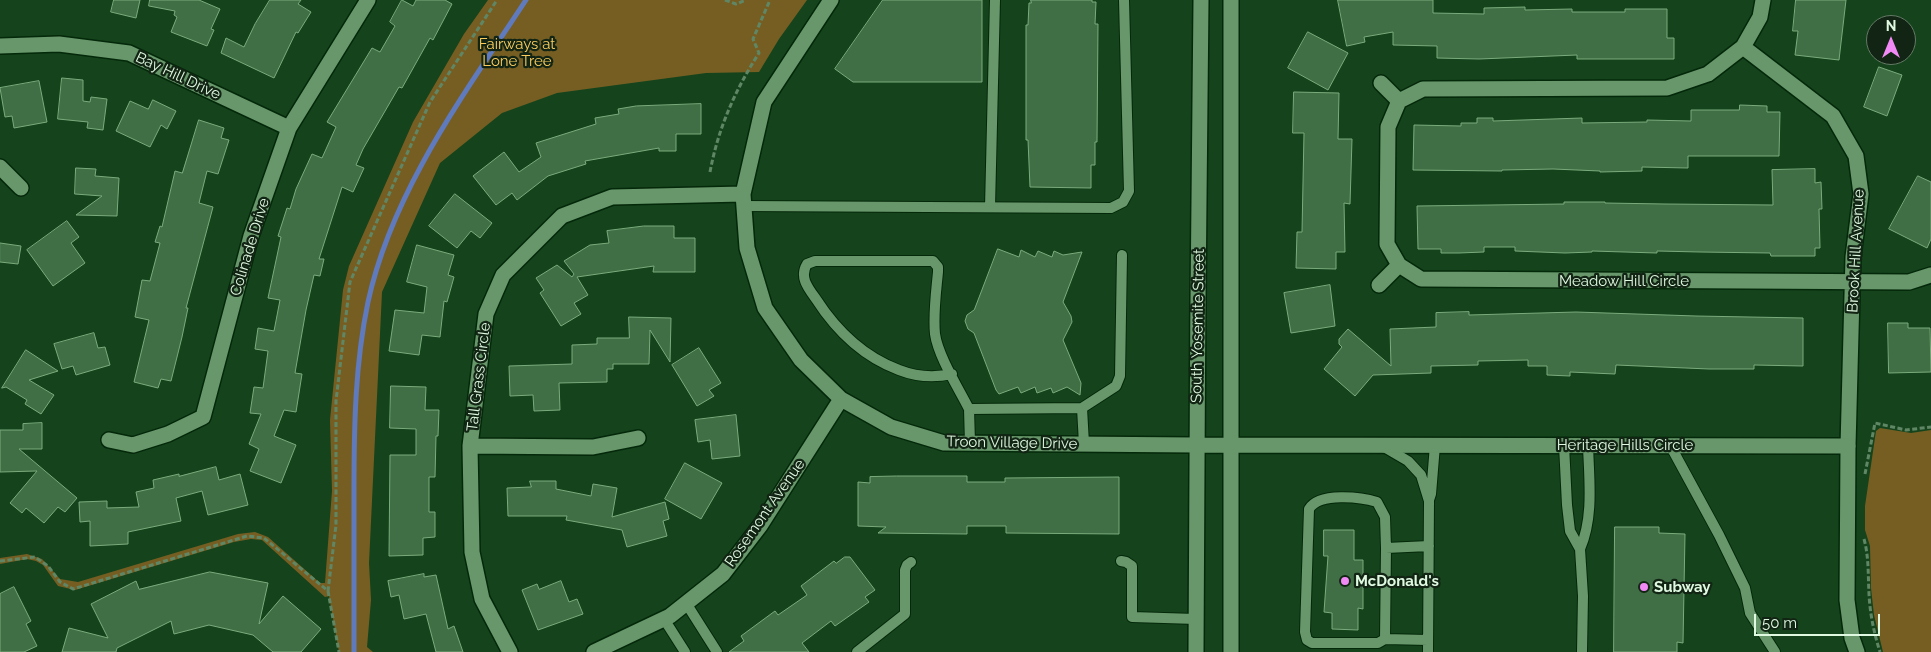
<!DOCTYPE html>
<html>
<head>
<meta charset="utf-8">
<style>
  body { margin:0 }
  #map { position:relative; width:1931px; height:652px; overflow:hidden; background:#15441c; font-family:Raleway,sans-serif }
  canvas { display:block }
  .north { position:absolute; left:1866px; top:15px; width:50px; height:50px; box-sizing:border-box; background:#122514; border:1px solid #647a66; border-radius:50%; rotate:0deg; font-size:14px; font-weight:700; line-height:20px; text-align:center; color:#e0f9e1 }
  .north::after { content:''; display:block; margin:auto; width:18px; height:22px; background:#f18af4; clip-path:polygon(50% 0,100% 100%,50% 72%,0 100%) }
  .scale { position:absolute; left:1754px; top:614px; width:126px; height:22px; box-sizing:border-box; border:2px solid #e0f9e1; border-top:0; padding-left:6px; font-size:15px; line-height:18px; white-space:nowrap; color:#e0f9e1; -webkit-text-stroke:4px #122514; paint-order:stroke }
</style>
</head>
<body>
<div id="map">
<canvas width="1931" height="652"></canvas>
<div class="north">N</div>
<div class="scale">50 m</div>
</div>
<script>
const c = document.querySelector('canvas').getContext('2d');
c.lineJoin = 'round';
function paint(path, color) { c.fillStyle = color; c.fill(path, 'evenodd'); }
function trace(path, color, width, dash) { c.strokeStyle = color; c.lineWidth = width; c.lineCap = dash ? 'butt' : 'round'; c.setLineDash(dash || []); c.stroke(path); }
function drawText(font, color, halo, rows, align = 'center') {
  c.font = font + ' Raleway,sans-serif'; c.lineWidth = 4.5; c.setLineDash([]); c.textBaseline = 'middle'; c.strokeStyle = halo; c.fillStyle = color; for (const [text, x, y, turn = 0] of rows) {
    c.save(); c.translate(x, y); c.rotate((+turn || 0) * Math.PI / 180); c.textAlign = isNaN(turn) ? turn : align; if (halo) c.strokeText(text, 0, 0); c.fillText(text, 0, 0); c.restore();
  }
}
const green = new Path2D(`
  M488,0H807L779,39L759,72L706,73L557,93L502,113L440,163L382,292L369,563L371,600L367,647L373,652H339L329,596L325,597L262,540L251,539L234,542L75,590L58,586L43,565L36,561L27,559L0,564V558L27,554L42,559L60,579L78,582L238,534L255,532L268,537L320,583H325L332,491L330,420L343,290L349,266L413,122L464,34Z
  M1880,428L1911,433L1931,430V652H1883L1874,615L1871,588L1870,546L1865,530V506L1876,431Z`);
const stream = new Path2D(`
  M354,652C354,598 354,544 354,490C354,427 355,364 368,302C392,191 465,93 526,0`);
const building = new Path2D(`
  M114,0H140L136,18L111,12Z
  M150,0H199L220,9L211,29L214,30L207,46L171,32L177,17L174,15L175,11L149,6Z
  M270,0H301L298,4L311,12L298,33L296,32L274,78L221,53L226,38L244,47L255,24Z
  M402,0L413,6L416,0H445L452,4L433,40L430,38L402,88L399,87L363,149L356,165L364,168L353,192L342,187L319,259H324L320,276L314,275L306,310L295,373L302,374L296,412L284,410L274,436L296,445L281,483L250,471L259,449L249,444L261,414L250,413L254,387L263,388L268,351L255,349L258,328L274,331L280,300L268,298L281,237L278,236L287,208L290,209L296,189L312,154L322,158L336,127L327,122L372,48L380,52L395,26L390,22Z
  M883,0H982V82H853L835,69Z
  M1031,0H1092V2H1096L1095,24H1098L1097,142H1095V165H1091V188L1030,187L1028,140H1026V25H1028L1029,3H1031Z
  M1338,0H1433V13L1484,14V8L1525,7V10L1572,9V12H1625V9H1667V38H1674V59H1577V55L1479,59L1437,58V46L1393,45V32L1364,37L1365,42L1347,46Z
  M1796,0H1846L1839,60L1795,55L1798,31H1793Z
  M1308,32L1348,53L1328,90L1288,68Z
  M1879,67L1902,75L1887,116L1864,107Z
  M62,78L83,80V101L90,102L91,97L107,99L103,130L87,128L88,122L58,119Z
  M39,81L47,122L14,128L12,116L5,117L0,88Z
  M1294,92L1339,93L1338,139H1352L1350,204L1344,203L1345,252H1336V269L1296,268L1297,232H1302L1304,133H1293Z
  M153,100L176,111L167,129L161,125L150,147L116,131L130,101L148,109Z
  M701,104V134H676V151H659V148L585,161L586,164L548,176L517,200L512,193L496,205L473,176L504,152L519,172L541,157L536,143L596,124L595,118L619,114L618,109L636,106Z
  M1740,105L1767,106V112H1780L1779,156H1688V168L1642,167V171L1600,172V171L1553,169L1502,170V171L1413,170L1414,125L1461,126V123H1477V118H1493V121L1582,118V123L1647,122V120L1691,121V110H1739Z
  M199,120L224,128L221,138L229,140L218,174L207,171L199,203L213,207L186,308H188L182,337L171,381L161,379L158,388L134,382L149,320L135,317L142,280L150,281L160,243L155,242L160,226L162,227L175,171L182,173Z
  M76,168L96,169L95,176L119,178L117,216L76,215L102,196L75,194Z
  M1815,169V183L1821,182L1822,209H1819L1820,248H1815V256H1771L1770,253L1700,252L1657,251V253L1592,251V252L1565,253L1515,251V247H1484V252L1459,253H1441V249H1418L1417,206L1564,204V202H1605V203L1665,204L1773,205L1772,170Z
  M1918,176L1931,182V239L1927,248L1889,229Z
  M455,194L492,223L480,238L471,231L457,248L429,226Z
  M67,221L79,237L71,243L85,263L53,286L27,250Z
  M644,226H674V238H695V272H653L654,266L577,277L588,295L574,303L581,314L561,326L540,293L544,290L536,278L557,265L572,277L574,274L564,261L590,245L609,243L607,231Z
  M0,243L21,246L18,264L0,262Z
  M417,245L454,255L448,275L454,277L447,302L444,301L440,337L422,335L419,355L389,351L395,310L424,313L427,287L407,282Z
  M998,249L1019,257L1021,250L1035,257L1038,251L1052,257L1054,251L1063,255L1082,252L1063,302L1071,316L1072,322L1063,340L1081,383L1080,395L1067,387L1053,393L1051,388L1037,393L1035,387L1021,393L1018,387L999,394L996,390L974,333L968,329L965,321L967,315L974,310Z
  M1330,285L1335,326L1291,333L1284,293Z
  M1469,312V315L1576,312L1696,316L1803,318V366L1754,365V369H1709L1616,365L1615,374L1570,372V376L1547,375V366H1528V360L1478,361V365L1431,366V373L1373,375L1355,396L1324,369L1342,347L1339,344V339L1348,329L1391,366L1390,329L1436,327V313Z
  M629,317L671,318L670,362L650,330L649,364H613V369H607V382L559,383L560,410L534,411L533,395L510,396L509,366L572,364V345L597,344V338H629Z
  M1888,323H1908V328H1930L1931,372L1889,373Z
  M94,333L98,348L105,347L110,365L76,375L73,366L62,369L54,344Z
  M699,348L721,383L709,390L714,396L697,406L672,365Z
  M26,350L58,371L29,380L54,395L41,414L25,404L27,400L6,387L2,388Z
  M391,386L426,387L425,410H439L438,436H436L435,477H429V512H435V537L423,538V555L389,556L390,455H416V429L390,428Z
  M736,415L740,456L712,459L710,440L698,442L695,420Z
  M42,423V449H19L77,498L65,512L58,507L44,523L26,508L22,513L10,503L37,471L0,472V430H23V424Z
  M685,463L722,483L701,519L665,499Z
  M216,467L219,480L240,474L248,505L208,515L202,491L176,498L181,521L128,532V544L90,546V521L80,522L79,502L107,501V508L139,507L136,492L154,488L153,480L179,474V476Z
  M897,476H967V482H1005V478L1119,477V534L1006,533V526H967V534L878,533L886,527L858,526V482L870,483V477Z
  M530,481H556V489L591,496L593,484L617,488L612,517L665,502L669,519L663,521L667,536L627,547L622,530L566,520L567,516H508L507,488L531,487Z
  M1615,527H1659V533L1685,534L1683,643L1677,642V652H1614Z
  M1324,530H1354V560H1363V609L1358,608V630L1332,629V613L1324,612L1328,556H1324Z
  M845,557H850L875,590L865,597L869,602L835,626L831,621L802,643L809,652H729L744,641L741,636L775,611L778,615L807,595L801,586L834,561L836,563Z
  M210,572L268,583L259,624L283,596L321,629L301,652H273L253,635L209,625L174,634L171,621L117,648L116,652H62L69,628L108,638L91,604L136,581L139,589Z
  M424,574V577L436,575L448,629L454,626L463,652H436L426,614L404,619L399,595L391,597L388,581Z
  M561,581L569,602L577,599L583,614L538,630L522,590L537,584L539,589Z
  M14,587L31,621L26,624L37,646L24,652H0V594Z`);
const path = new Path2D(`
  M725,0L736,4L746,0
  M710,172C718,129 735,90 759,53L753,39L770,0
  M1865,474L1875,423L1906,430L1931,427
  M1864,539C1869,557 1868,576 1869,594C1870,614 1874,633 1880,652
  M0,561L35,557L48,566L60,582L73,589L247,536L264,538L328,591L336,525V401L350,282L430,102L497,0
  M328,591L339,652`);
const lane = new Path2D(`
  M743,206L1111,208L1123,202L1129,191L1124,0
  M990,207L995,0
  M952,374C934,378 917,377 899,370C864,357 836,330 816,299C808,288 799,277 807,264L815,261H933L938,267V272C936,293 933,314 935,334C938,356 959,389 969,409
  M1082,408L1116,386L1120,376L1122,255
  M970,443L969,409L1082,408L1084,444
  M1564,445L1567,505L1570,531L1580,549L1583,596L1582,652
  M1670,445L1719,535L1745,588L1750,613L1775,652
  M1384,447L1408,461L1421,475L1429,501L1428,652
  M1429,500L1431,494L1435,445
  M1580,549C1594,517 1589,479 1588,445
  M1121,561L1126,562L1132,566V617L1196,619
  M686,603L717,652
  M664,619L685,652
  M1385,639L1378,643H1312L1307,640L1305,632L1309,509C1319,492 1361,497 1377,502L1385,517L1386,548
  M1428,640L1385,639L1386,548L1429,546
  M857,652L905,614V570L907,565L911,562`);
const street = new Path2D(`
  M831,0L764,102L743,194L747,248L765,308L801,360L841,399L891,427L944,443L1196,445
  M1763,0L1760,17L1743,47L1708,74L1667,88L1423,89L1399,101L1388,127L1387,244L1399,265L1421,279L1909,282L1931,275
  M0,46L59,44L129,53L289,128
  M1743,47L1833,116L1856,156L1861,194L1853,257L1848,446
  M1381,83L1399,101
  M0,167L21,188
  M1379,285L1399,265
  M109,440L133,445L168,434L203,417L251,236L289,128L368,0
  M470,446L593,447L638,438
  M510,652L482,599L472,552L470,446L486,314L503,275L562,216L612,197L743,194
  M594,652L670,616L723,574L760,526L841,399`);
const secondary = new Path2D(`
  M1196,445L1848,446L1847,600L1852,638L1857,652
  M1196,652C1196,435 1199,217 1201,0
  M1231,652V0`);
const markers = [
  [1345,581,5,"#f18af4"],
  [1644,587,5,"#f18af4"]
];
const parkNames = [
  ["Fairways at",517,44],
  ["Lone Tree",517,61]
];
const streetNames = [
  ["Bay Hill Drive",178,76,25],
  ["Colinade Drive",250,247,-73],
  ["Brook Hill Avenue",1856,251,-87],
  ["Meadow Hill Circle",1624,281],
  ["South Yosemite Street",1198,326,-89],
  ["Tall Grass Circle",479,377,-83],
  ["Troon Village Drive",1012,443,1],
  ["Heritage Hills Circle",1625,445],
  ["Rosemont Avenue",765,513,-55]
];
const poiNames = [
  ["McDonald's",1355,581],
  ["Subway",1654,587]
];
paint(green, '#765e23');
trace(stream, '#5f7abd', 5);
paint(building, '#416f45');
trace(building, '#7aab7d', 1);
trace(lane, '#04280a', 12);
trace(street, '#04280a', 18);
trace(secondary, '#04280a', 18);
trace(path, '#608765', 3, [5, 2.5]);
trace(lane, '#67976a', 10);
trace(street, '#67976a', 15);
trace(secondary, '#67976a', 15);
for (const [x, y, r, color] of markers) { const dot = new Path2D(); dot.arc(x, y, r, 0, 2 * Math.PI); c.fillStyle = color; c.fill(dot); trace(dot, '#122514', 2); }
drawText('15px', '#fbcc5d', '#122514', parkNames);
drawText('15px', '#e0f9e1', '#122514', streetNames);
drawText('bold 15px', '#e0f9e1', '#122514', poiNames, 'left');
</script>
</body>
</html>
